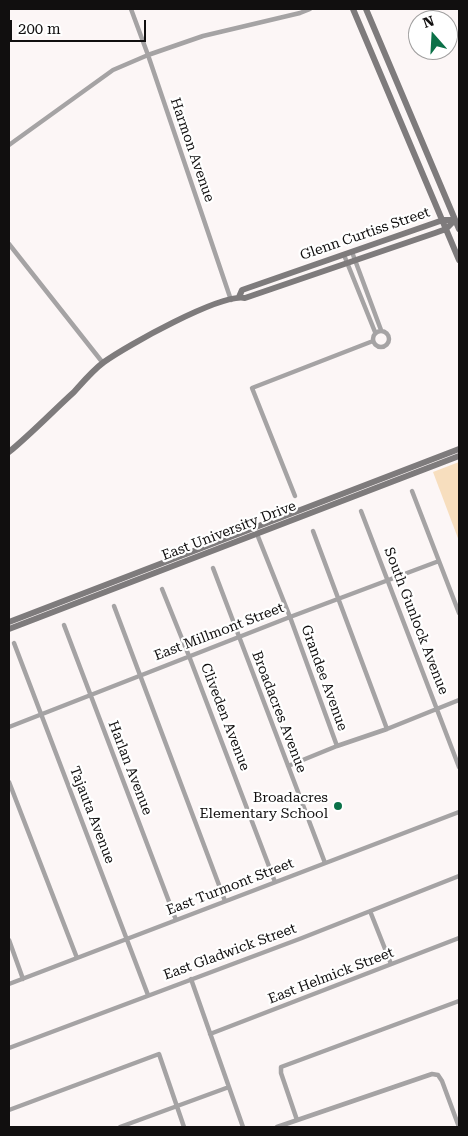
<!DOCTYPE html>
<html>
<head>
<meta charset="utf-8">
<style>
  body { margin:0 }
  #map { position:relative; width:468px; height:1136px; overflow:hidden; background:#fcf6f6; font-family:"Roboto Serif",serif }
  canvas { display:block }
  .frame { position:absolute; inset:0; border:10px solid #110f0f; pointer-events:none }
  .north { position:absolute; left:408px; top:10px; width:50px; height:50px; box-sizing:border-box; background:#fff; border:1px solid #a09f9f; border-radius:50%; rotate:341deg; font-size:14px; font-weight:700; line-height:20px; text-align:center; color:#110f0f }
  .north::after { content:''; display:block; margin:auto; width:18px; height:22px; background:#0b7148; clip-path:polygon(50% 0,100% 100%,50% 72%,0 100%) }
  .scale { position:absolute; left:10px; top:20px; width:136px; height:22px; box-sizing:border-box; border:2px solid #110f0f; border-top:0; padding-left:6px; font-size:15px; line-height:18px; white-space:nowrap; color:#110f0f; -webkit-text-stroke:4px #fff; paint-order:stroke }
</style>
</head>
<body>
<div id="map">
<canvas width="468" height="1136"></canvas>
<div class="frame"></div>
<div class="north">N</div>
<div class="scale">200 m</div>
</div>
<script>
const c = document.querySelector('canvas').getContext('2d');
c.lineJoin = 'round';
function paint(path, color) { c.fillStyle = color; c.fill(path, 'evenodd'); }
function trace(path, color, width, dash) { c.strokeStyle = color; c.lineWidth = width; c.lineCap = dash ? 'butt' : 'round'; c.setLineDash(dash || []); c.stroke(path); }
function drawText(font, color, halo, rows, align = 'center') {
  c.font = font + ' "Roboto Serif",serif'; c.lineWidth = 4.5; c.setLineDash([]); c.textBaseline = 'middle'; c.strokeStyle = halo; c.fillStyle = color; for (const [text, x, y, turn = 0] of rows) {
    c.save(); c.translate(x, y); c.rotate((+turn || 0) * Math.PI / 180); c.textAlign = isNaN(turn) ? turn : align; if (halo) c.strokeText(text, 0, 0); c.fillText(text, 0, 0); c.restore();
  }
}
const green = new Path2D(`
  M459,462V541L433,472Z`);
const street = new Path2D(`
  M131,9L148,55L231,300
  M9,145L113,70L148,55L203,36L300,13L310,9
  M9,244L103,363
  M352,252L381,330
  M344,255L375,332
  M373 339a8 8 0 1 1 16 0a8 8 0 1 1-16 0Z
  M412,491L459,613
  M295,496L252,388L373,341
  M361,511L459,767
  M313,531L387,729
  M257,534L290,617L337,746
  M213,568L325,863
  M162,589L189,656L275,882
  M114,606L225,901
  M64,625L176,920
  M14,643L148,995
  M9,727L290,617L439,561
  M288,766L337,746L387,729L459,700
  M9,782L77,958
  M370,911L391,964
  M9,940L23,979
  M191,979L243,1127
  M9,984L459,812
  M210,1034L459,938
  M9,1048L302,938L459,876
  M9,1110L159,1054L184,1127
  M297,1120L281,1073V1067L459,1001
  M120,1127L229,1087
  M277,1127L432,1074L438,1075L442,1081L459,1127`);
const secondary = new Path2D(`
  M353,9L459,260
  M366,9L459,229
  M239,297L242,290L443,220H455
  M9,452C32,433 52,412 74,392C83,382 93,370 104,362C126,346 221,293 245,298L435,233L446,229L455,220
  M9,622L459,449
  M9,629L459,456`);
const markers = [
  [338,806,5,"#0b7148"]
];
const streetNames = [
  ["Harmon Avenue",192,150,71],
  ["Glenn Curtiss Street",365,234,-19],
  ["East University Drive",229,531,-21],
  ["South Gunlock Avenue",416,621,69],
  ["East Millmont Street",219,632,-21],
  ["Grandee Avenue",324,678,70],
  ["Broadacres Avenue",279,712,69],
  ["Cliveden Avenue",225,717,69],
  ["Harlan Avenue",130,768,69],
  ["Tajauta Avenue",92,815,69],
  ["East Turmont Street",230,887,-21],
  ["East Gladwick Street",230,952,-20],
  ["East Helmick Street",331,976,-21]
];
const poiNames = [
  ["Broadacres",328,798],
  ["Elementary School",328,814]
];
paint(green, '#f7debe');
trace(street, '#a5a3a4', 4.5);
trace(secondary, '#7e7b7c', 6);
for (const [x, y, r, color] of markers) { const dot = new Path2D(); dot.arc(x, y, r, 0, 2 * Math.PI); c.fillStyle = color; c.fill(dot); trace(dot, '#fff', 2); }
drawText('14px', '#110f0f', '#fff', streetNames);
drawText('14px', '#110f0f', '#fff', poiNames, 'right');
</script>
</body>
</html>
